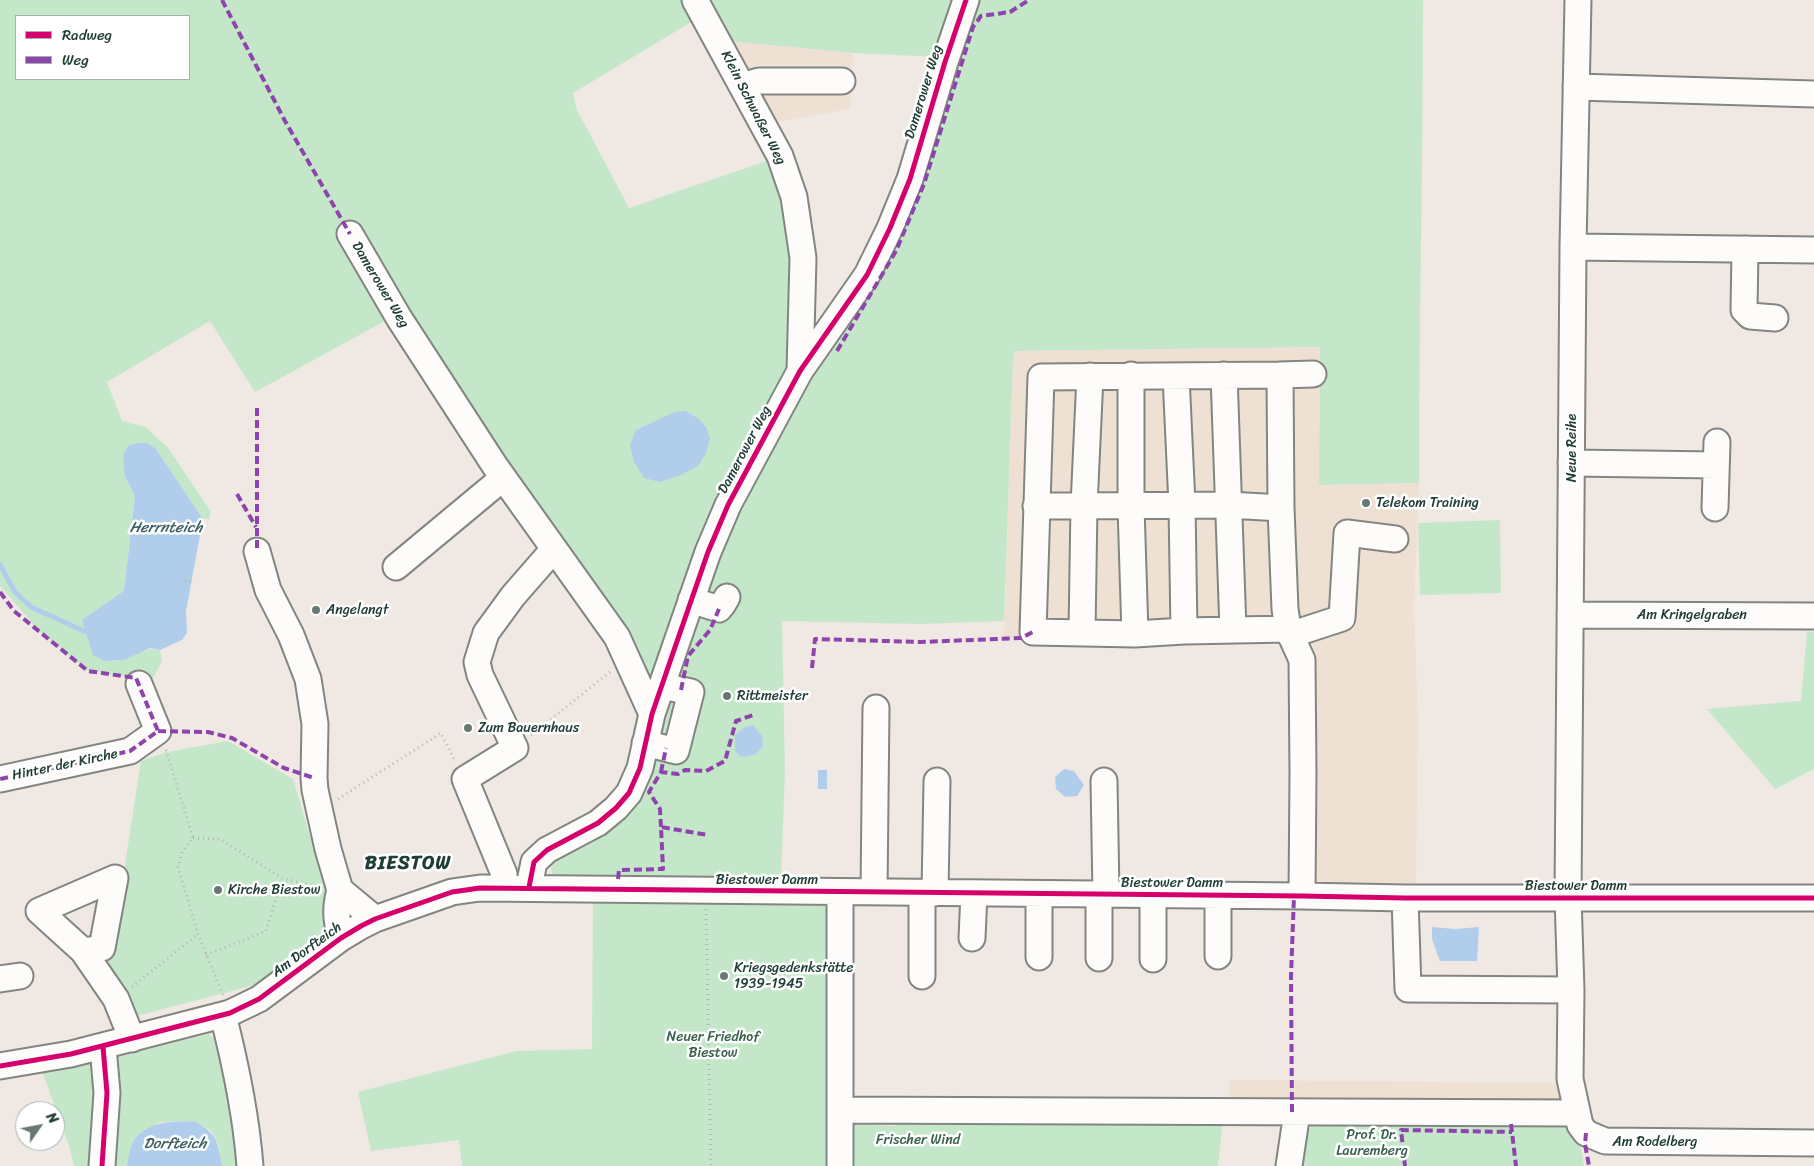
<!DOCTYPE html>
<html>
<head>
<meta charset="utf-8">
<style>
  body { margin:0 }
  #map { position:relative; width:1814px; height:1166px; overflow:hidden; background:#f0e9e3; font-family:Sriracha,sans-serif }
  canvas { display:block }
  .legend { position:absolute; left:15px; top:15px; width:175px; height:65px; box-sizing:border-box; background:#fff; border:1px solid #a5b1ae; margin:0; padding:6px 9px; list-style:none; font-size:15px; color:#1f3d34 }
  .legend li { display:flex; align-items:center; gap:10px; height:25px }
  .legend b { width:25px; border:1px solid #a5b1ae }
  .north { position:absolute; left:15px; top:1101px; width:50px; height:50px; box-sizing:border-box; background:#fff; border:1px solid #a5b1ae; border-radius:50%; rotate:57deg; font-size:14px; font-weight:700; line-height:20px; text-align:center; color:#1f3d34 }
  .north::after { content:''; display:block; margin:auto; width:18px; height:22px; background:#687971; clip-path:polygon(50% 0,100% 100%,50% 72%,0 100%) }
</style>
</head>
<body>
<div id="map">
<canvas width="1814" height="1166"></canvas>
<ul class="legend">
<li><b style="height:6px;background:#d6006c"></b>Radweg</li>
<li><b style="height:6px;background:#8e44ad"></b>Weg</li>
</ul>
<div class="north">N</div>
</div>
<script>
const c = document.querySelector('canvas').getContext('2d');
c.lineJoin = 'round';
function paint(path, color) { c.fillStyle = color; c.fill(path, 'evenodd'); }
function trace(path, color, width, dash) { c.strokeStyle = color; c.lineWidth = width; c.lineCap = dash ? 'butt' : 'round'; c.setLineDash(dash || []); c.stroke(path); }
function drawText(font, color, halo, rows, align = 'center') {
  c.font = font + ' Sriracha,sans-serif'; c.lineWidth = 5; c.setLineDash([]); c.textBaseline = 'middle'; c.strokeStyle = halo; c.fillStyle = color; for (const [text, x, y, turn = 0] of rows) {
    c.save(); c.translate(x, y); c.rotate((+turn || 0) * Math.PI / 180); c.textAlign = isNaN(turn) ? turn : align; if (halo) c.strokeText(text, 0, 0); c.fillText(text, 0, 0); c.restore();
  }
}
const built = new Path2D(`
  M717,40L853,53L850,109L763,124Z
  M1320,347L1319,485L1419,483L1414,609L1418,718L1416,884H1314L1313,645L1278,634L1004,638L1013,361L1015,351Z
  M1229,1080L1565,1083V1109L1228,1107Z`);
const green = new Path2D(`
  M0,0H959L939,57L853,53L717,40L703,15L573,93L577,110L629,208L772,159L797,257L791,366L652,691L419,333L385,321L255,392L210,321L107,382L122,421L146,427L168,448L211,512L209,519H203L156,449L125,477L135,496L124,591L121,594L93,655C125,673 134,644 160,650L162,661L153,678H136L88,671L41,633L0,586ZM16,16H189V79H16Z
  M974,0H1423C1423,161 1419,322 1419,483L1319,485L1320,347L1015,351L1013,361L1004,621L922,624L782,621L785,771L781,878L555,876C550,871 550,867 552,862L588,845L638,804L647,786L674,685L734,508L814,369L891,250Z
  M1500,520L1501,593L1420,595L1418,523Z
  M1807,631L1814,632V769L1775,789L1707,709L1801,701Z
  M228,741L293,779L326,890L329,928L308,949L251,986L137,1016L107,966L111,954L141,761L167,752Z
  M593,902L706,904L834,903L840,1124L896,1126V1114L1223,1119L1218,1166H462L459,1140L371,1151L358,1092L516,1051L592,1049Z
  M209,1034L219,1043L243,1166H222L219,1145L211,1131L195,1121L160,1122L147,1130L127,1166H107L113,1058Z
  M93,1058L98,1061L96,1166H74L69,1146L41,1068Z
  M1288,1120L1577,1121L1584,1166H1279Z`);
const water = new Path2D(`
  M685,411L698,418L706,427L710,439L706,453L698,466L681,475L660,482L644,478L634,462L630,445L636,430L674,412Z
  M137,443H147L156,449L203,519L186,611L187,633L182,640L160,650L150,648L124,660L105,661L93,655L82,620L124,591L135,496L125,477L123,455L128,446Z
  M753,725L762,736L763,746L755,755L741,757L735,751V735L745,727Z
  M1064,769L1074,771L1084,785L1077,796L1065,797L1056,789L1055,777Z
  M818,770H827V789H818Z
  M1432,927L1455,929L1479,927L1477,961H1440L1432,939Z
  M195,1121C217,1135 218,1140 222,1166H127C129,1158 130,1145 135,1139C151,1120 173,1122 195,1121Z`);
const stream = new Path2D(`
  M0,565L15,592L31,607L86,632`);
const path = new Path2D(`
  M185,581L192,582
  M531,735L610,672
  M166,750L193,838L182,852L178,867L198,934L223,995
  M338,799L441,733L455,761
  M193,838L220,839L282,878L320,888
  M706,909L711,1166
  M206,955L266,931L282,878
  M132,987L198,934`);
const minor = new Path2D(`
  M695,0L780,156L794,197L803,258L800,371
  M1578,0L1573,247L1568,897L1571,990L1570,1079L1580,1125L1586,1133L1605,1141L1814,1143
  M742,86L759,81H842
  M1576,87L1814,94
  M350,234L399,318L495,466L617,637L652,714
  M1573,247L1814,250
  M1745,249L1744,310L1750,316L1775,318
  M1131,375V507L1135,634
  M1224,375L1233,630
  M1280,375L1313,374
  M1176,376L1182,505L1184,631
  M1571,463L1716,465
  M1036,506L1229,505L1281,508
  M1715,508L1717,442
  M257,551L268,590L291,635L308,679L315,724L314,778L315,790L328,849L340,890L375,919
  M396,567L503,478
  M691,600L719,609L723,604L727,597
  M1570,615L1814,616
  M1288,629L1184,631L1135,634L1033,632L1041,377L1280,375L1281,508L1285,609L1288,629L1302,660L1303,773L1302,896
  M1082,632L1084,506L1090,376
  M1290,635L1342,618L1347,533L1395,539
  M645,743L676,751L691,692L662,686
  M0,779L130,751L158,731L139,684
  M1104,781L1106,894
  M115,878L102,948L83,951L39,911Z
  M504,887V874L465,779L515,748L480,675L477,662L486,633L513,596L554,549
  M529,887L534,862L547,850L598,823L616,808L629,793L640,768L652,714L673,653L708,552L728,505L800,371L867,275L890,228L910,179L945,62L966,0
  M340,890C335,908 336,920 341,938
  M840,892V1166
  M874,892L876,708
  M935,893L937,781
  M1099,894V958
  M1218,895V956
  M1405,898L1408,989L1571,990
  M972,938L974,893
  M83,951L116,999L132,1039
  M1039,957V894
  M1153,959V895
  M922,976V893
  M0,979L20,976
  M223,1015C236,1066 246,1114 250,1166
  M0,1066L71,1054L230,1013L259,999L341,938L361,926L375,919L452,892L480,888L1302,896L1405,898H1814
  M840,1110L1576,1113
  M102,1166L107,1093L103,1047
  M1289,1166L1297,1112`);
const quiet = new Path2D(`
  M222,0L285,121L350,234
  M837,351L896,251L924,184L973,27L981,16L1010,12L1029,0
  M257,408V551
  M237,494L256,527
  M0,592L14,611L88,671L136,678L158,731L130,751L0,779
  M812,668L815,639L921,642L1021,638L1033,632
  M681,690L688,656L710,630L719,609
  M158,731L208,732L232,738L284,768L314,778
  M661,772L666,748
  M661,827L660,809L649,792L661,772L678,774L685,770L706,771L725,761L736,721L756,714
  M618,879L619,870L663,869L661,827L708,835
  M1292,1112L1291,976L1294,896
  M1511,1124L1516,1166
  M1586,1133L1585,1144L1589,1166
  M1405,1166L1401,1130L1512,1132`);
const cycleway = new Path2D(`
  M529,887L534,862L547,850L598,823L616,808L629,793L640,768L652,714L673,653L708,552L728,505L800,371L867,275L890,228L910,179L945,62L966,0
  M0,1066L71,1054L230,1013L259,999L341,938L361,926L375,919L452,892L480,888L1302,896L1405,898H1814
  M102,1166L107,1093L103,1047`);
const markers = [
  [1366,503,5,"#687971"],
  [316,610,5,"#687971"],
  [727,696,5,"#687971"],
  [468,728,5,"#687971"],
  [218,890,5,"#687971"],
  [724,976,5,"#687971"]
];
const streetNames = [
  ["Damerower Weg",924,92,-73],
  ["Klein Schwaßer Weg",753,108,63],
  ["Damerower Weg",380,285,59],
  ["Neue Reihe",1572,448,-90],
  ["Damerower Weg",745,450,-62],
  ["Am Kringelgraben",1692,615],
  ["Hinter der Kirche",65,765,-12],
  ["Biestower Damm",767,880],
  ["Biestower Damm",1172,883],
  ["Biestower Damm",1576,886],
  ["Am Dorfteich",307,950,-36],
  ["Am Rodelberg",1655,1142]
];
const poiNames = [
  ["Telekom Training",1376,503],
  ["Angelangt",326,610],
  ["Rittmeister",737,696],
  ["Zum Bauernhaus",478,728],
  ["Kirche Biestow",228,890],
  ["Kriegsgedenkstätte",734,968],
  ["1939-1945",734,984]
];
const parkNames = [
  ["Neuer Friedhof",713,1037],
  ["Biestow",713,1053],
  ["Prof. Dr.",1372,1135],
  ["Lauremberg",1372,1151],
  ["Frischer Wind",918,1140]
];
const waterNames = [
  ["Herrnteich",166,528],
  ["Dorfteich",175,1144]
];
const districtNames = [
  ["BIESTOW",408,864]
];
paint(built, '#efe0d4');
paint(green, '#c4e7c9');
paint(water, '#b0ceeb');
trace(stream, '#b0ceeb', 5);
trace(minor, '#838581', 29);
trace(path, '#b4b6b4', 3, [1, 4]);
trace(minor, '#fdfcfb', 25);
trace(quiet, '#8e44ad', 4, [8, 4]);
trace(cycleway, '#d6006c', 5);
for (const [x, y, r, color] of markers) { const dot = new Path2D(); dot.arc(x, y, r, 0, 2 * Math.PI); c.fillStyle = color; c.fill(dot); trace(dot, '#fff', 2); }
drawText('14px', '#1f3d34', '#fff', streetNames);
drawText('14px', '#1f3d34', '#fff', poiNames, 'left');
drawText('14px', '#395f4d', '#fff', parkNames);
drawText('italic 15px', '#3c5e63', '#fff', waterNames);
c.letterSpacing = '1px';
drawText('bold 19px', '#1f3d34', '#fff', districtNames);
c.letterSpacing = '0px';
</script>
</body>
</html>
